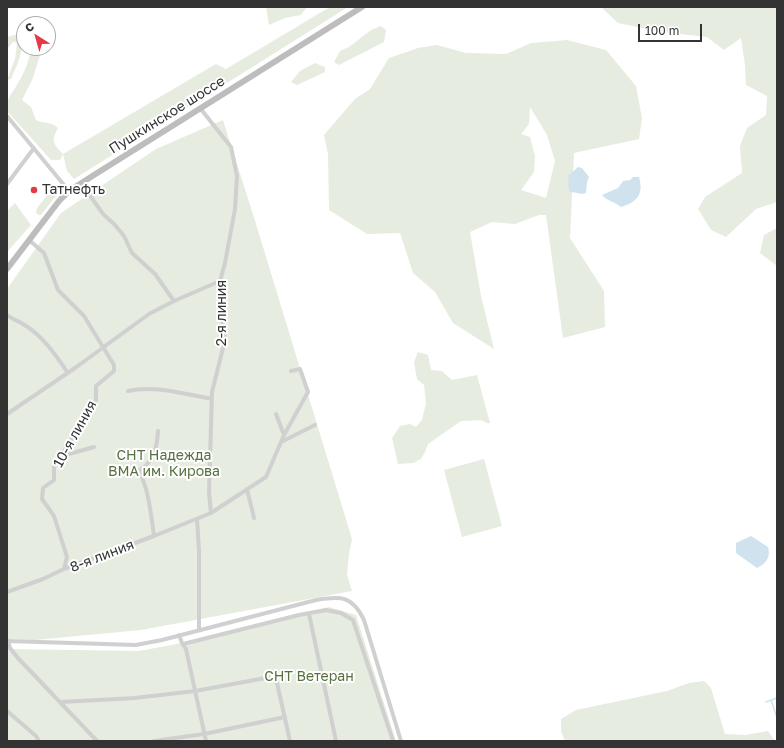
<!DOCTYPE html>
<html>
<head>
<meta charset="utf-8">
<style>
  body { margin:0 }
  #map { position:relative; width:784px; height:748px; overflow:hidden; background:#fff; font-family:"Golos Text",sans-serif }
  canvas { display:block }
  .frame { position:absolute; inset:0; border:8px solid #333; pointer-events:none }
  .north { position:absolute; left:16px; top:16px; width:40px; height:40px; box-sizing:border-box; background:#fff; border:1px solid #adadad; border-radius:50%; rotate:323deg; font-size:11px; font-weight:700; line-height:16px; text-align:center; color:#333 }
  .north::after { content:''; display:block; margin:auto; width:14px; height:18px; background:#e63946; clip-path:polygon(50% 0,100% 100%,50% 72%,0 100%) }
  .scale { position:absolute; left:638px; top:24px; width:64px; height:18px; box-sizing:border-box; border:2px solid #333; border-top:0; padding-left:5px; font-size:12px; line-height:14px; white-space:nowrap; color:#333; -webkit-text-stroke:3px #fff; paint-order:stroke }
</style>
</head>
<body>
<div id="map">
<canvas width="784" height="748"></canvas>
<div class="frame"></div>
<div class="north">С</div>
<div class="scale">100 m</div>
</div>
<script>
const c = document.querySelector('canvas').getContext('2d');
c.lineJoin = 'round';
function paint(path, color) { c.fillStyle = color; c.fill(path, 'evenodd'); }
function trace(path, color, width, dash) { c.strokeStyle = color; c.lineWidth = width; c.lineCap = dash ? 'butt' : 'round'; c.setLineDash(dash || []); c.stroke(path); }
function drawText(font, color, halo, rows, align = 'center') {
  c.font = font + ' "Golos Text",sans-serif'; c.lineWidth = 4; c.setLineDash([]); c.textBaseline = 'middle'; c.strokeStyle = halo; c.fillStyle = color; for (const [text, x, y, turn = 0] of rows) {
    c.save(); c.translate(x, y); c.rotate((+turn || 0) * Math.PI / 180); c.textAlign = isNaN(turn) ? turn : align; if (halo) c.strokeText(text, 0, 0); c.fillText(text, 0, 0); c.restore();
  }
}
const green = new Path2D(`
  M266,7H307L301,15L285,18L269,25Z
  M330,7H348L74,179L67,171L63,154L60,160H51L7,111C7,96 11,96 18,83C25,72 29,61 31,48H42L33,78L22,100L31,107L36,120C44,124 51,121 58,128C51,140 53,144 63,154L216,64L226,69Z
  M601,7H777V202L756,209L726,237L711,230L698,209L705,197L742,173L740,146L747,128L766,115L767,96L746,85L745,65L741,38L724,50L707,37L661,32L618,23Z
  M381,26L386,30L384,42L339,65L334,62L340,51L349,47L371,30Z
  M22,33C23,53 19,61 11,79L7,80L15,59L17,44L14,41L7,49V37Z
  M567,40L606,50L636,86L642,118L639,139L574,153L570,238L604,291L605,327L563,338L546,215H539L515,224L492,222L470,232L481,296L494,349L453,323L435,292L413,273L400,233L367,234L329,210L328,154L324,135L355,99L370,89L389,58L418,48L437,45L466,53L506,54L531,43ZM530,107L547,135L555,161L546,198L521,190L534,172L535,156L530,137L521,134L529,124Z
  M315,63L325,67V72L297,85L291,82L300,71Z
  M223,120L256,224L352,539L349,554L347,575L352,591L141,630L35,640L7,639V289L61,213L156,149Z
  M53,188L59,189V192L41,215H39L36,213L37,208Z
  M15,203L31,225L7,252V211Z
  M777,228V266L760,253L764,235Z
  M418,352L428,355L431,370L442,371L452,380L477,375L490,423H487L481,420L461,421L428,444L425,452L421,459L413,463L398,464L392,438L400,426L410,424L416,427L422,420L426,403L424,385L417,379L414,362Z
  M484,459L502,526L462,537L444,470Z
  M329,607L356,615L396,741H7V649L139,651L182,643Z
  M704,681L711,688L725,734L746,735L768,731L775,741H565L561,731V719L576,710L667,691L689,683Z`);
const water = new Path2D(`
  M578,167L582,168L589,177L587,182L586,193C580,195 576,192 570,192C567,186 570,182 568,176Z
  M633,177H639C644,195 637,202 621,207C615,202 607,201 602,195L618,188L623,181L630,180Z
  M751,536L768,547C771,557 766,564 757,568L736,553V543Z`);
const stream = new Path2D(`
  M771,700L777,718
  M766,702L777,698`);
const minor = new Path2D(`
  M7,116L69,191
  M83,182L91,197L103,214L115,225L124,236L132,253L155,274L174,301
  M7,184L34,148
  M29,240L44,253L58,290L84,316L114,365V371L96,386V400L54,467V480L43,488L42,499L54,516L67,557L64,569
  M7,315C12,319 18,321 23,324C43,336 55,354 68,373
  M128,391C155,385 184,394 212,399
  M7,414L75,368L149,314L174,301L220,281
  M276,414L284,435
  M281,442L315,425
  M62,456L94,447
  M247,489L254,518
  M211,513L266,477L284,435L308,392L300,369L291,371
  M197,519L199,551V630
  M154,536C152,520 150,504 146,489C144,482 141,477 140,470C154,461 157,447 158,431
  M7,592L43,579L64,569L154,536L211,513L209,492L212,392L224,344L225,337L219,299L220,281L225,263L235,209L237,176L231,147L200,108
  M309,614L336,741
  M179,635L182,643L186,649L206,741
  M7,641L136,645L162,640L316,600C340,596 352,595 364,620L401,741
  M8,641L10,648L17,657L97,741
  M183,644L299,615L326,610L341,613L353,620L393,741
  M61,702L135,698L195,691L271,677L277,683L290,741
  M7,711L36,736L39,741
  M154,741L204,734L285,717`);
const secondary = new Path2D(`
  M7,269L59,201L69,191L94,175L362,7`);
const markers = [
  [34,190,4,"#e63946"]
];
const streetNames = [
  ["Пушкинское шоссе",167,115,-32],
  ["2-я линия",222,313,-90],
  ["10-я линия",75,434,-61],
  ["8-я линия",102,556,-21]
];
const poiNames = [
  ["Татнефть",42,190]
];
const parkNames = [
  ["СНТ Надежда",164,456],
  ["ВМА им. Кирова",164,472],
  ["СНТ Ветеран",309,677]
];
paint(green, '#e6ecdf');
paint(water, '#cfe2ee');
trace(stream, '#cfe2ee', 1.5);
trace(minor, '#d0d0d0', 4);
trace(secondary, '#bdbdbd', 6);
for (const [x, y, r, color] of markers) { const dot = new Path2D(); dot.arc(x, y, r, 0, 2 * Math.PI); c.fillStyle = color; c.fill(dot); trace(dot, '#fff', 1.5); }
drawText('14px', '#333', '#fff', streetNames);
drawText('14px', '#333', '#fff', poiNames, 'left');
drawText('14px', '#56703f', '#fff', parkNames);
</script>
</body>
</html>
